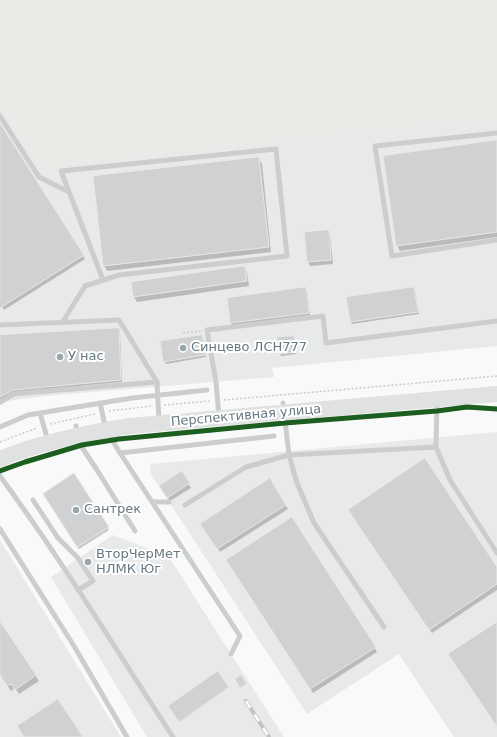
<!DOCTYPE html>
<html>
<head>
<meta charset="utf-8">
<style>
  body { margin:0 }
  canvas { display:block; background:#f9f9f9 }
</style>
</head>
<body>
<canvas width="497" height="737"></canvas>
<script>
const c = document.querySelector('canvas').getContext('2d');
c.lineJoin = 'round';
function paint(path, color) { c.fillStyle = color; c.fill(path, 'evenodd'); }
function trace(path, color, width, dash) { c.strokeStyle = color; c.lineWidth = width; c.lineCap = dash ? 'butt' : 'round'; c.setLineDash(dash || []); c.stroke(path); }
function drawText(font, color, halo, rows, align = 'center') {
  c.font = font + ' "DejaVu Sans",sans-serif'; c.lineWidth = 4; c.setLineDash([]); c.textBaseline = 'middle'; c.strokeStyle = halo; c.fillStyle = color; for (const [text, x, y, turn = 0] of rows) {
    c.save(); c.translate(x, y); c.rotate((+turn || 0) * Math.PI / 180); c.textAlign = isNaN(turn) ? turn : align; if (halo) c.strokeText(text, 0, 0); c.fillText(text, 0, 0); c.restore();
  }
}
const built = new Path2D(`
  M0,104L41,167L329,133L497,117V346L272,368L274,377L45,396L8,401L0,406Z
  M497,432V737H454L399,654L307,714L151,474L150,464Z
  M113,535L169,557L284,737H147L51,577Z
  M0,540L121,737H0Z`);
const green = new Path2D(`
  M0,0H497V117L329,133L41,167L0,104Z`);
const shadow = new Path2D(`
  M0,125L85,259L4,310L0,304Z
  M497,141V237L400,251L397,245Z
  M259,159L262,164L271,252L107,271L104,265Z
  M328,231L330,235L333,264L310,266L308,262L305,233Z
  M244,267L247,272L249,286L137,302L134,297Z
  M305,288L307,290L310,315L232,325L231,323Z
  M414,288L415,290L419,314L352,324L351,322L347,298Z
  M118,329L120,332L122,382L15,392L0,401V336Z
  M202,336L203,338L206,357L166,364L164,361Z
  M293,337L295,339L296,354L281,356L280,354Z
  M181,472L191,488L170,501L160,486Z
  M74,475L109,530L79,549L44,494Z
  M269,480L288,509L220,552L204,528Z
  M352,514L497,568V590L432,633Z
  M292,519L377,652L313,693L230,564Z
  M0,623L39,681L19,694L15,688L11,691L0,674Z
  M218,673L228,688L180,722L169,706Z`);
const building = new Path2D(`
  M0,123L84,255L0,308Z
  M497,140V232L396,246L383,156Z
  M259,157L269,247L103,266L93,176Z
  M329,230L331,260L307,262L304,232Z
  M245,266L247,281L133,297L131,282Z
  M306,287L309,313L230,323L227,298Z
  M414,287L418,312L350,322L346,297Z
  M119,328L121,380L13,390L0,397V335Z
  M202,335L205,355L163,362L160,341Z
  M294,336L296,352L279,354L277,337Z
  M425,458L497,567V584L429,630L348,510Z
  M182,471L190,483L167,498L159,486Z
  M74,473L109,527L77,547L43,494Z
  M270,478L286,505L217,549L200,524Z
  M292,517L376,647L310,689L226,560Z
  M0,621L36,675L15,690L11,684L7,686L0,675Z
  M497,622V727L448,654Z
  M218,671L229,687L179,722L168,706Z
  M241,675L247,684L240,688L235,679Z
  M58,699L83,737H24L17,726Z`);
const path = new Path2D(`
  M183,333L201,331
  M224,400L497,376
  M164,405L210,401
  M109,411L152,406
  M50,424L95,414
  M0,442L37,428`);
const service = new Path2D(`
  M0,116L39,177L69,192
  M497,133L375,146L392,256L497,240
  M62,323L85,286L119,275L287,256L276,149L61,171L103,280
  M0,325L119,320L157,382L14,394L0,402
  M157,382L159,421
  M437,401L436,447L450,480L497,553
  M100,403L106,430L120,453L274,436
  M283,403L289,455L297,483L314,523L384,627
  M40,413L46,434
  M219,417L216,382L207,330L323,316L326,343L497,321
  M76,426L83,449L97,470L135,531
  M0,427L28,415L132,398L207,390
  M120,453L240,636L231,654
  M0,476C62,560 116,650 173,737
  M33,500L58,538L78,558L93,581L78,590
  M153,502H169
  M185,505L246,467L289,455L436,447
  M0,529L74,646L127,737`);
const primary = new Path2D(`
  M0,459C41,442 86,433 130,426L497,394`);
const rail = new Path2D(`
  M246,701L269,737`);
const cycleway = new Path2D(`
  M0,471L25,462L82,445L119,439L285,423L437,411L467,407L497,409`);
const markers = [
  [183,348,4,"#99a6ac"],
  [60,357,4,"#99a6ac"],
  [76,510,4,"#99a6ac"],
  [88,562,4,"#99a6ac"]
];
const poiNames = [
  ["Синцево ЛСН777",191,348],
  ["У нас",68,357],
  ["Сантрек",84,510],
  ["ВторЧерМет",96,555],
  ["НЛМК Юг",96,570]
];
const streetNames = [
  ["Перспективная улица",246,416,-5]
];
paint(built, '#e8eae9');
paint(green, '#e8ebe6');
paint(shadow, '#0003');
paint(building, '#cfd1d2');
trace(building, '#e8e8e8', 1);
trace(path, '#cacbcc', 1.5, [2, 2]);
trace(service, '#cccece', 5);
trace(primary, '#e0e1e1', 16);
trace(rail, '#c2c3c4', 4);
trace(rail, '#fff', 2.5, [8]);
trace(cycleway, '#1b5e20', 5);
for (const [x, y, r, color] of markers) { const dot = new Path2D(); dot.arc(x, y, r, 0, 2 * Math.PI); c.fillStyle = color; c.fill(dot); trace(dot, '#fff', 1.5); }
drawText('13px', '#667982', '#fff', poiNames, 'left');
drawText('13px', '#667982', '#fff', streetNames);
</script>
</body>
</html>
